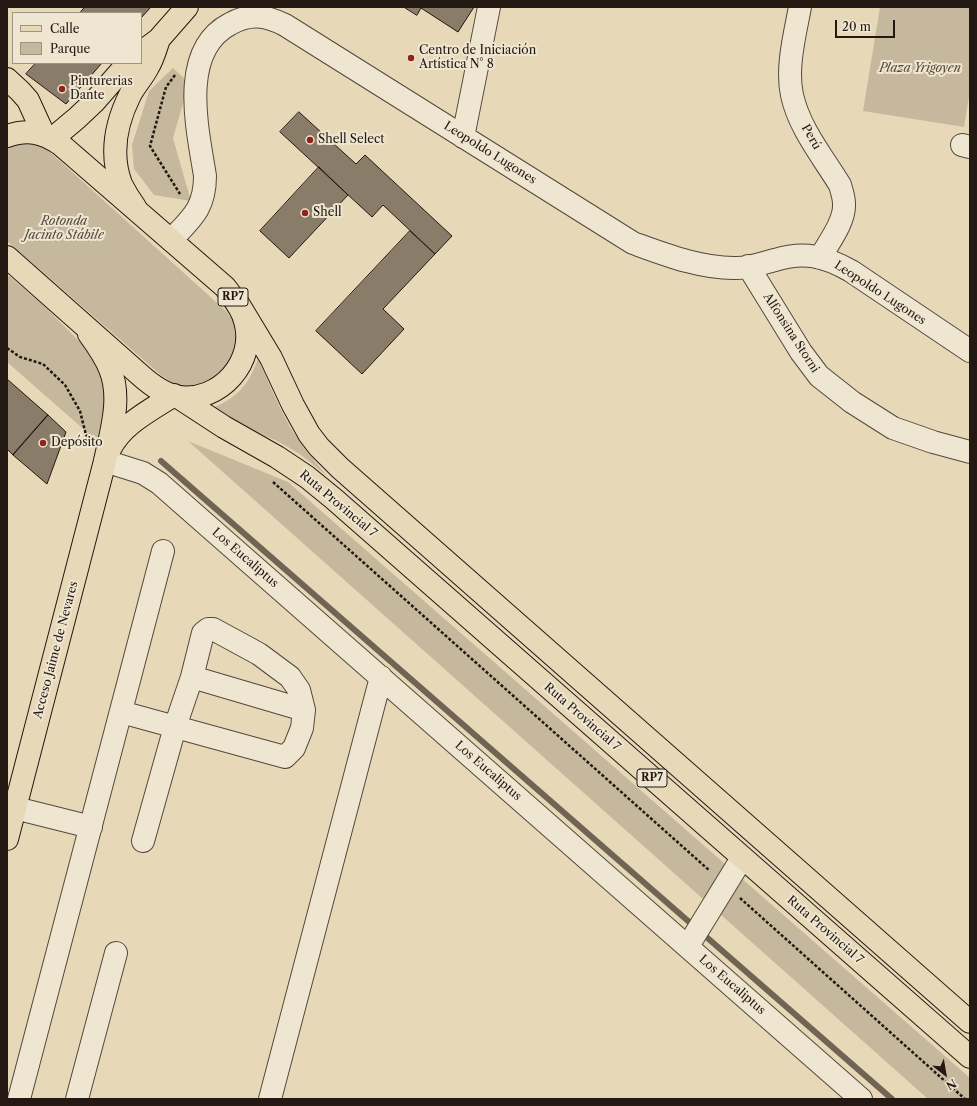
<!DOCTYPE html>
<html>
<head>
<meta charset="utf-8">
<style>
  body { margin:0 }
  #map { position:relative; width:977px; height:1106px; overflow:hidden; background:#e7d9b8; font-family:"Libre Caslon Text",serif }
  canvas { display:block }
  .frame { position:absolute; inset:0; border:8px solid #231812; pointer-events:none }
  .legend { position:absolute; left:12px; top:12px; width:130px; height:52px; box-sizing:border-box; background:#efe6d1; border:1px solid #9d9485; margin:0; padding:5px 7px; list-style:none; font-size:12px; color:#231812 }
  .legend li { display:flex; align-items:center; gap:8px; height:20px }
  .legend b { width:20px; border:1px solid #9d9485 }
  .north { position:absolute; left:925px; top:1054px; width:40px; height:40px; -webkit-text-stroke:3px #efe6d1; paint-order:stroke; rotate:149deg; font-size:11px; font-weight:700; line-height:16px; text-align:center; color:#231812 }
  .north::after { content:''; display:block; margin:auto; width:14px; height:18px; background:#231812; clip-path:polygon(50% 0,100% 100%,50% 72%,0 100%) }
  .scale { position:absolute; left:835px; top:20px; width:60px; height:18px; box-sizing:border-box; border:2px solid #231812; border-top:0; padding-left:5px; font-size:12px; line-height:14px; white-space:nowrap; color:#231812; -webkit-text-stroke:3px #efe6d1; paint-order:stroke }
</style>
</head>
<body>
<div id="map">
<canvas width="977" height="1106"></canvas>
<div class="frame"></div>
<ul class="legend">
<li><b style="height:5px;background:#e7d9b8"></b>Calle</li>
<li><b style="height:11px;background:#c6b89c"></b>Parque</li>
</ul>
<div class="north">N</div>
<div class="scale">20 m</div>
</div>
<script>
const c = document.querySelector('canvas').getContext('2d');
c.lineJoin = 'round';
function paint(path, color) { c.fillStyle = color; c.fill(path, 'evenodd'); }
function trace(path, color, width, dash) { c.strokeStyle = color; c.lineWidth = width; c.lineCap = dash ? 'butt' : 'round'; c.setLineDash(dash || []); c.stroke(path); }
function drawText(font, color, halo, rows, align = 'center') {
  c.font = font + ' "Libre Caslon Text",serif'; c.lineWidth = 4; c.setLineDash([]); c.textBaseline = 'middle'; c.strokeStyle = halo; c.fillStyle = color; for (const [text, x, y, turn = 0] of rows) {
    c.save(); c.translate(x, y); c.rotate((+turn || 0) * Math.PI / 180); c.textAlign = isNaN(turn) ? turn : align; if (halo) c.strokeText(text, 0, 0); c.fillText(text, 0, 0); c.restore();
  }
}
const green = new Path2D(`
  M880,7H970V91L964,127L863,111Z
  M173,68L189,83L173,138L191,201L154,195L134,169L132,145L149,91Z
  M26,144C35,144 42,147 50,152L226,311C232,319 236,327 237,337C238,361 212,389 187,387C178,386 169,381 162,376L7,241V149L16,145Z
  M9,276L44,306L91,353L107,394L97,441L7,362V278Z
  M258,359C270,385 280,411 295,435C305,449 316,463 327,476L301,455L288,447L275,440L250,430L207,410C236,399 247,388 258,359Z
  M188,441L288,482L970,1078V1099H928Z`);
const stream = new Path2D(`
  M161,461L892,1099`);
const building = new Path2D(`
  M85,7H151L141,18V13H80Z
  M404,7H474L458,32L421,8L417,15Z
  M36,63H102L66,104L26,74Z
  M299,112L356,164L365,155L452,236L435,254L383,205L372,217L280,132Z
  M319,167L348,195L289,258L260,231Z
  M410,231L435,254L383,309L404,329L362,374L316,331Z
  M7,379L48,415L13,455L7,449Z
  M48,415L66,432L47,484L13,455Z`);
const path = new Path2D(`
  M175,75L166,87L150,146L180,194
  M7,348L20,357L43,364L65,385L80,411L86,435L89,438
  M273,482L710,871
  M740,898L965,1099`);
const minor = new Path2D(`
  M800,7C795,34 786,68 792,95C799,128 823,157 840,185C842,192 844,197 844,204C845,222 828,243 820,258
  M463,137L489,7
  M962,145L970,147
  M171,240C192,218 205,208 205,176C198,131 178,51 230,24C250,13 265,15 285,25L633,243C666,255 702,269 737,268C750,268 762,263 775,260C805,251 824,256 851,271L970,351
  M748,266L801,352L819,376L852,402L893,428L933,442L970,452
  M105,461L143,473L159,483L861,1099
  M192,677L203,633L208,629H213L259,654L290,677L299,690L304,710
  M121,712L285,757L294,748L302,728L304,710L192,677L175,727L143,841
  M15,808L91,827
  M688,946L742,858
  M19,1099L163,551
  M77,1099L116,953
  M270,1099L381,677`);
const major = new Path2D(`
  M147,48L159,39L187,7
  M7,79L20,91L28,100L44,135
  M52,139L77,118L94,102L128,63
  M135,207C130,200 125,192 121,184C110,154 116,123 130,95C135,85 143,77 148,67C153,59 156,48 159,39
  M110,449C122,424 151,410 174,395
  M7,839L105,461C111,432 122,398 110,369C105,356 97,345 89,334`);
const highway = new Path2D(`
  M7,136C28,129 42,132 60,144L225,287C233,298 242,308 245,321C257,361 220,403 178,397C163,394 150,384 139,374L7,257
  M239,305L271,358L293,405L309,434L319,447L340,468L970,1022
  M178,397L224,427L277,457L307,477L334,499L970,1057`);
const markers = [
  [411,58,4,"#8f2418"],
  [62,89,4,"#8f2418"],
  [310,140,4,"#8f2418"],
  [305,213,4,"#8f2418"],
  [43,443,4,"#8f2418"]
];
const shields = [
  [233,297,30],
  [652,778,30]
];
const shieldNames = [
  ["RP7",233,297],
  ["RP7",652,778]
];
const poiNames = [
  ["Centro de Iniciación",419,51],
  ["Artística N° 8",419,65],
  ["Pinturerias",70,82],
  ["Dante",70,96],
  ["Shell Select",318,140],
  ["Shell",313,213],
  ["Depósito",51,443]
];
const parkNames = [
  ["Plaza Yrigoyen",920,69],
  ["Rotonda",64,222],
  ["Jacinto Stábile",64,236]
];
const streetNames = [
  ["Perú",811,137,60],
  ["Leopoldo Lugones",490,153,32],
  ["Leopoldo Lugones",880,293,33],
  ["Alfonsina Storni",791,333,57],
  ["Ruta Provincial 7",338,504,40],
  ["Los Eucaliptus",245,558,41],
  ["Acceso Jaime de Nevares",56,650,-75],
  ["Ruta Provincial 7",582,717,41],
  ["Los Eucaliptus",488,771,41],
  ["Ruta Provincial 7",825,930,41],
  ["Los Eucaliptus",732,985,41]
];
paint(green, '#c6b89c');
trace(stream, '#706454', 6);
paint(building, '#897c68');
trace(building, '#231812', 1);
trace(minor, '#54483c', 24);
trace(major, '#231812', 24);
trace(highway, '#231812', 24);
trace(path, '#231812', 2.5, [3, 2]);
trace(minor, '#efe6d1', 22);
trace(major, '#e7d9b8', 22);
trace(highway, '#e7d9b8', 22);
for (const [x, y, r, color] of markers) { const dot = new Path2D(); dot.arc(x, y, r, 0, 2 * Math.PI); c.fillStyle = color; c.fill(dot); trace(dot, '#efe6d1', 1.5); }
for (const [x, y, w] of shields) { const box = new Path2D(); box.roundRect(x - w / 2, y - 9, w, 18, 3); c.fillStyle = '#efe6d1'; c.fill(box); trace(box, '#231812', 1); }
drawText('bold 11px', '#231812', null, shieldNames);
drawText('12px', '#231812', '#efe6d1', poiNames, 'left');
drawText('italic 12px', '#54483b', '#efe6d1', parkNames);
drawText('12px', '#231812', '#efe6d1', streetNames);
</script>
</body>
</html>
